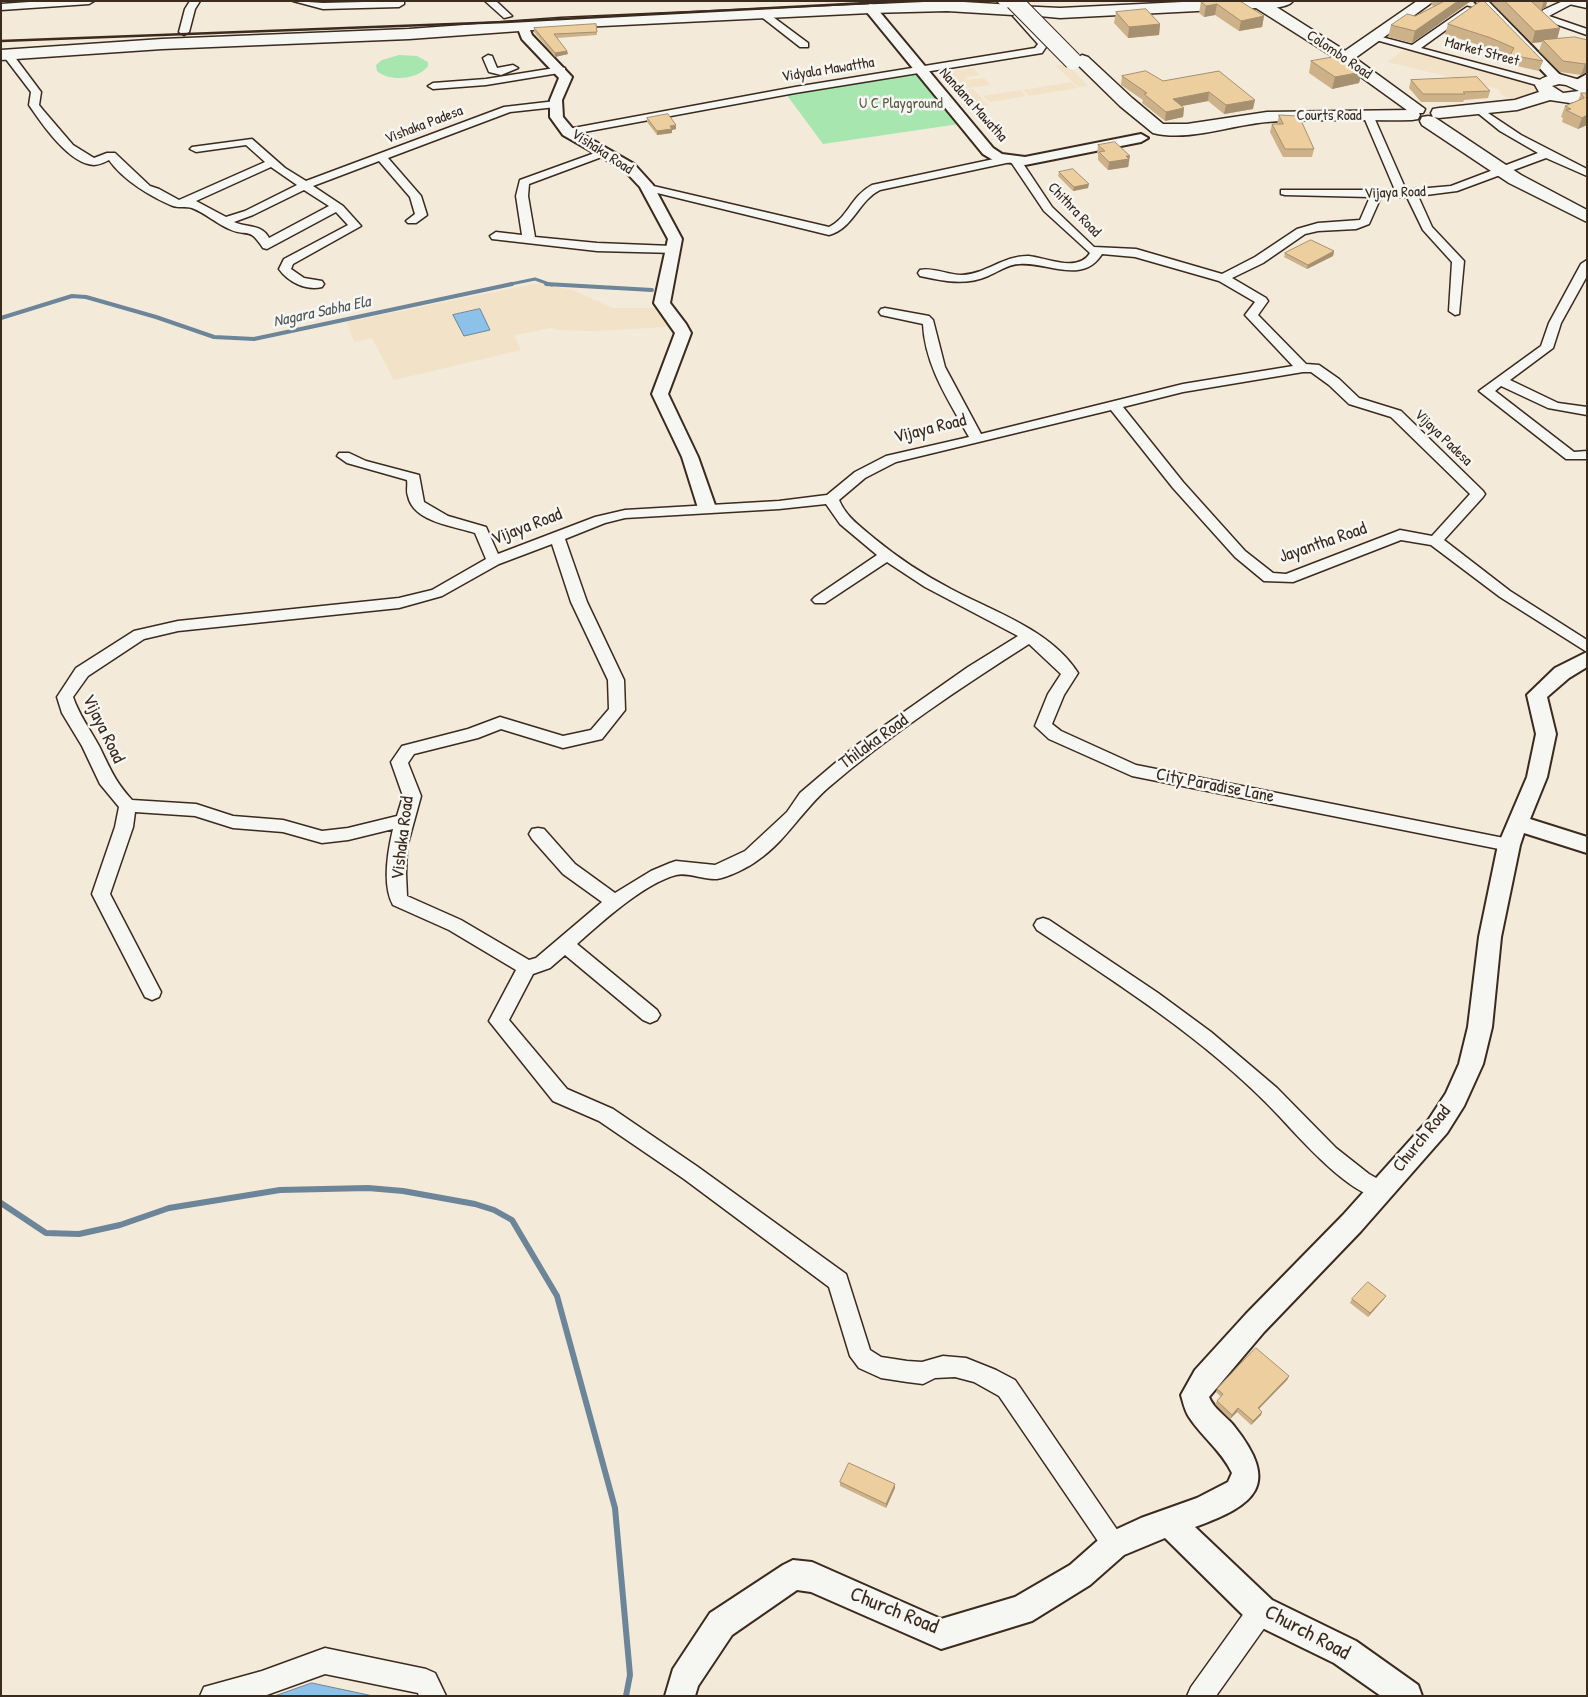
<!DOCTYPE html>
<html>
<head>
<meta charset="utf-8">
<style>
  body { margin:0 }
  #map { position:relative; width:1588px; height:1697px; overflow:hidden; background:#f3ead9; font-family:"Patrick Hand",sans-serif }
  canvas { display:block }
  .frame { position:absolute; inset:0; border:2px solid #3b2a1e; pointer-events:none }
</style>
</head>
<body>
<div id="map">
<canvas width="1588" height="1697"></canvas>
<div class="frame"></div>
</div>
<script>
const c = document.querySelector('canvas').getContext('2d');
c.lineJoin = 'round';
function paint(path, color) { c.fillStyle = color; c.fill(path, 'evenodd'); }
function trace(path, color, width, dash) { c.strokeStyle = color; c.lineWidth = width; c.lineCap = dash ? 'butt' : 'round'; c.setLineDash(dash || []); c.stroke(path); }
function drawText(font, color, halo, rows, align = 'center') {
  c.font = font + ' "Patrick Hand",sans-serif'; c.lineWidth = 5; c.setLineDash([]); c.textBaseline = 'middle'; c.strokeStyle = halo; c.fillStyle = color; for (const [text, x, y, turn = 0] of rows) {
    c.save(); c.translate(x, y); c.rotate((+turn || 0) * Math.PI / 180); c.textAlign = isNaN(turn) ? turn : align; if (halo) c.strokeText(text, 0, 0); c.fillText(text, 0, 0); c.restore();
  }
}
const built = new Path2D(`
  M1405,49L1538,84V93L1513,100L1502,95L1498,89L1388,62Z
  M1067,64L1088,86L1078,87L1056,66Z
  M973,68L980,75L966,77L968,80L984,78L991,85L961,89L944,73Z
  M1071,82L1077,88L1029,96L1023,90Z
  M973,89L989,106L976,108L960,91Z
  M1020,90L1026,96L990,102L983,96Z
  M539,283L572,290L613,308H656L662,311L668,327L591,331L558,330L552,328L514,335L521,350L394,380L372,338L354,342L347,322Z`);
const green = new Path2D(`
  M399,55L417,56L428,62V66C418,80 389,82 377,71L376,65L382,60Z
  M917,74L959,124L823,144L786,94Z`);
const water = new Path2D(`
  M480,309L490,330L464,336L453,315Z
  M312,1683L373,1696H275Z`);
const streamFar2 = new Path2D(`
  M506,285L535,279L552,285`);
const streamFar1 = new Path2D(`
  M546,284L652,290
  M1,318L72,296L86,297L156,317L214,337L254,339L512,284`);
const stream = new Path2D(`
  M1,1203L46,1233L79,1234L120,1225L169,1208L280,1190L368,1188L403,1191L475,1204L494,1210L512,1220L557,1296L615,1508L630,1675L626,1696`);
const minor = new Path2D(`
  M43,1H94L89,4L1,10V4Z
  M190,1H200L195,9L189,32L184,35L179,32L185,9Z
  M293,1L323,3L404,1V4L399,7L323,9Z
  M485,1H496L512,16L504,18Z
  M1563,1H1577L1549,16L1587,29V35L1541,19L1539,17L1543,10Z
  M1467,7L1475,9L1421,48L1548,82V86H1540L1369,38L1374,35L1412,45Z
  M759,11H765L808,43V47H800L759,15Z
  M1018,13L1021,14L1048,44L1042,53L795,93L568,135L563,132L568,129L795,87L1035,48L1038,44L1013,16Z
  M7,51L11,52L41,92L39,105L43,110L73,145L94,158L107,153H115L150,186L159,189L179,200L265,162L246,145L196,152L190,149L192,147L252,139L285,168L306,181L504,107L556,101L561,104L556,107L510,112L388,158L421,196L427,215L416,223H408L406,221L415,214L410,197L379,161L313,186L343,206L361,226L293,264L291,269L304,278L322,281L324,284L322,287C306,291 288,282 279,269L284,259L348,225L336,212L267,249L263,248C248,225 248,238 229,229C216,223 205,213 192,208C186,206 179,208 173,206C151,197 123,180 109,160C105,162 99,165 94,165C69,164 42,124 29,105L31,92L2,54ZM271,167L297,185L245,211L226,217L196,201ZM304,190L329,206L269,238C262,224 247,228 234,222L253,215Z
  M488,55L492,56L497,68L513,65L518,68L501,75L489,72L483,58Z
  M561,67L565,68V72L486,85L433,89L428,86L433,83L486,79Z
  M1479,107L1521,135L1587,169V176L1546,158L1457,191L1418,196L1432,227L1464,261L1459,314L1455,315L1449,311L1452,262L1423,230L1407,197H1381L1369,224L1356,229L1318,231L1305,234L1263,263L1232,278L1266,298L1268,301L1258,315L1306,364L1319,365L1339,379L1359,398L1401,411L1483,491L1485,494L1483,497L1444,540L1510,591L1587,640V652L1500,597L1431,545L1401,540L1293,582L1264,581L1235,557L1173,488L1111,410L896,462L865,478L839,500C846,517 861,527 875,539C898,558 924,575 951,589C994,612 1051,630 1078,673L1064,695L1052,724L1061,731L1136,765L1509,839L1515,840L1518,845L1515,850L1509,851L1132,776L1049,739L1035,726L1048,694L1061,674L1029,644C960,688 891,734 829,787C803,809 787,840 758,860C749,867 729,877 717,879C704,880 688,872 676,875C643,884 602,922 577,944L657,1010L660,1015L657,1020L650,1023L643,1020L565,955L550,968L533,974L509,1020L567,1089L613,1109L698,1167L846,1274L870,1350L881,1357L907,1361L922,1362L943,1356L966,1358L996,1370L1015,1380L1122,1537L1126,1545L1122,1553L1114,1557L1106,1553L999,1396L974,1382L955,1377L935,1378L923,1384L907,1382L881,1378L859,1368L850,1356L829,1287L684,1179L599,1121L553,1101L489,1021L516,970L449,930L393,905C382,885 388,850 393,829L348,840L322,843L283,832L233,828L195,816L135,812L133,827L110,894L161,992L159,997L152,1000L145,997L92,894L115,827L119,807L100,784L82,746L62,713L57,697L76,668L134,631L178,621L399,598L432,590L486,559L475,533C454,526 413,522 408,496C406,491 408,486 407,480L347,463L337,456L339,453H349L366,461L419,475L424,502L448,516L486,527L498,554L595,517L625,510L779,501L827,495L855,472L886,456L969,437C949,401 925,366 923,324L881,315L879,312L881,309L885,308L929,316L933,320L945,367L981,434L1183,384L1293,366L1245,315L1255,302L1219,281L1135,257L1102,254C1083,285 1047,262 1020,264C1008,264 998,272 988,276C965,286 943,281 920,276L918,273L920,270C932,267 948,275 962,275C986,274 1004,255 1029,256C1047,258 1078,273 1090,253L1044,211L1011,162L880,190C858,201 854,228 829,235L645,190V186L649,185L829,227C847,219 851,196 872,185L1008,156L1020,159L1052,207L1094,247L1136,249L1222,274L1255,257L1297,229L1318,223L1360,220L1370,197L1285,195L1281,194V190H1395L1363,115L1364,113L1368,112L1373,115L1406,190L1451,186L1538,153L1500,131L1474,110ZM1303,372H1311L1329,385L1349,404L1391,417L1470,494L1432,536L1400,530L1395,532L1286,574L1273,573L1245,551L1183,482L1123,407L1183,392ZM826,504L840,524L877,555L815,597L812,600L815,603H825L887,562L925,587L1018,636L968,667L854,747L800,793L787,812L745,851L715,865L676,861L670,863L651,871L615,893L575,864L544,829L538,828L532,829L529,834L532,839L563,874L602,902L536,958L529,960L461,920L407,896L406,874L407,847L421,796L408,763L414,754L478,738L501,729L563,748L602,739L625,710L624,680L587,602L565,539L605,523L625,518L779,509ZM552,544L571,602L608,680L609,709L591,730L563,736L500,717L468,729L402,746L391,762L403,796L397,816L348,828L322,831L283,820L233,816L196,804L132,800C114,780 111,770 99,746C90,729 79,715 73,697L88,676L144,639L178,631L399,608L442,596L499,564Z
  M603,150L607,151V155L529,184L528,196L535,237L597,243L672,246L676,247V253L597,251L492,239L490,236L496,232L522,235L516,196L520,180Z
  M1587,260V276L1561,323L1553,348L1510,380L1558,403L1587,407V415L1548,408L1501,386L1495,391L1574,452L1587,451V459H1566L1479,391L1541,346L1549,323L1581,264Z
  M1043,918L1049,920L1158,993L1211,1032L1277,1088L1336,1148L1369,1174L1387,1184L1390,1190L1387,1196C1359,1207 1297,1135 1278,1115C1208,1041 1121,986 1037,930L1034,925L1037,920Z
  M1261,1599L1270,1602L1273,1611L1270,1620L1216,1696H1187L1191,1687L1252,1602Z
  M325,1648L426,1669L435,1673L446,1696H419L418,1693L325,1674L264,1696H200L204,1687L262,1671Z`);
const tertiary = new Path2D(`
  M1475,1H1488L1561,76L1563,79L1561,82H1553Z
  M870,4L874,5L993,148L1002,154L1025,157L1141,134L1148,138L1141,142L1025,165L993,160L983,154L866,11L864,8Z
  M523,22L527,23L532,35L572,77L562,100L563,117L573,129L634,164L653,185L682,239L670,303L686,324L691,333L668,394L698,457L716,508L713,512H701L698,508L682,457L652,394L675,333L654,303L668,239L640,187L624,170L563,135L550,117V100L559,78L522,39L517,26Z
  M1587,74V83L1577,87L1571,83Z
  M1587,652V667L1569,678L1547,697L1556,734L1547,777L1530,819L1587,837V853L1524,833L1520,845L1501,937L1492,1027L1483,1064L1464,1106L1447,1133L1361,1231L1264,1332L1209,1397C1213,1408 1227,1417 1234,1426C1281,1485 1256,1505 1195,1527L1272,1600L1356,1641L1418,1685L1422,1696H1381L1334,1663L1250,1622L1165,1538L1124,1555L1090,1585L1032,1621L941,1649L811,1592L797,1590L732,1635L698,1686L695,1696H665L673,1669L710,1613L783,1565L793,1560L812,1562L941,1619L1015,1597L1070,1565L1104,1535L1141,1518L1197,1498L1228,1482L1232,1473C1221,1450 1202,1437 1189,1417C1185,1411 1183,1402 1181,1395L1195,1370L1246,1314L1343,1215L1429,1119L1446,1093L1459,1064L1468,1027L1479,937L1498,845L1527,777L1536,734L1527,695L1555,668Z`);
const primary = new Path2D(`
  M947,1L1013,5L1021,10L1013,15L947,11L870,13L561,28L409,39L162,49L1,60V50L162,39L409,29L561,18Z
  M1253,1H1293C1287,9 1263,9 1254,6Z
  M1417,1H1434L1351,61H1339L1337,58L1339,55Z
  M1567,1H1587V8L1569,4Z
  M1082,55L1088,57L1132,98L1163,124H1187L1267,112L1412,110L1418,111L1420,115L1418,119L1412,120C1364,121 1314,118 1267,122C1230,125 1189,142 1153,133L1120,106L1076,63L1074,60Z
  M1559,74L1587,82V100L1570,103L1550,100L1517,110L1439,118L1433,117L1431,113L1433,109L1439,108L1515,100L1539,92L1535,85C1540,77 1550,75 1559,74ZM1559,84L1566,85L1579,91L1563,93L1552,86Z`);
const trunk = new Path2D(`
  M997,1H1013L1017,6L1060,8L1203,1H1267L1344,50L1425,109L1423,113H1411L1332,56L1256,8L1060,18L1008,13Z
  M1428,116L1434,117L1521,175L1587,210V222L1509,183L1422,125L1420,121L1422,117Z`);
const rail = new Path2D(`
  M1,41L505,22L904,1`);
const primaryBridge = new Path2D(`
  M1014,1L1073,61`);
const wall = new Path2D(`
  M1223,1L1264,16L1262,27L1239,31L1215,15L1204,17L1199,13L1201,2Z
  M1432,1H1471L1412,43L1388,37L1391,25L1415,16L1434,6L1431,5Z
  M1481,1L1543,61L1539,71L1508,64L1510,58L1488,48L1445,34L1448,24Z
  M1490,1H1547L1546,7L1541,10L1560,28L1557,38L1587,40V72L1581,75L1560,72L1539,51L1542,42L1532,43Z
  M1116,12L1160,24L1159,35L1128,38L1114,23Z
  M596,24L597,35L557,38L567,51L568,54L555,57L534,32V28Z
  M1311,61L1362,72L1359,83L1332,89L1309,73Z
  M1219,71L1253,109L1224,114L1208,101L1182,106L1184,108L1183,117L1165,121L1142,103L1143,100L1121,85L1122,76L1163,81Z
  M1411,80L1490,91L1488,98L1464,100L1463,102H1421L1409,88Z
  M1581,93H1587V125L1578,129L1562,122L1563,118L1561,117L1565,106L1578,101Z
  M1279,115L1314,149L1312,157H1283L1270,132L1272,124H1277Z
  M647,118L676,129L672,130V133L657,135L647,122Z
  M1098,145L1129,164L1128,167L1108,170L1098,160V154L1097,153Z
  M1059,172L1088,188L1073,191L1058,176Z
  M1334,251L1333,256L1307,269L1284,257L1285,253Z
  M1386,1296L1383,1300L1368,1317L1350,1303L1352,1299Z
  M1289,1376L1287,1380L1259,1408L1261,1415L1251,1425L1237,1412L1230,1419L1215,1404L1217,1401L1221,1397L1216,1392L1217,1389Z
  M840,1482L895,1488L886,1508L840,1486Z`);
const shadedWall = new Path2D(`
  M1458,1H1471L1412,43L1415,31Z
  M1544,1H1547L1546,7L1541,10Z
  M1217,4L1215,15L1204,17L1206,6Z
  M1264,16L1262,27L1239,31L1241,21Z
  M1160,24L1159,35L1128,38L1129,27Z
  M1560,28L1557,40H1543L1542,42L1532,43L1535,31Z
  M567,51L568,54L555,57V53Z
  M1587,63V72L1581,75L1585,64Z
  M1362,72L1359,83L1332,89L1335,77Z
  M1209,92L1208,101L1171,108L1173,99Z
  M1255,100L1253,109L1224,114L1226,105Z
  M1184,108L1183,117L1165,121L1166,112Z
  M1587,115V125L1578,129L1582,118Z
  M676,125V129L672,130V133L657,135V131L670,126Z
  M1126,156H1130L1128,167L1108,170L1109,162Z
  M1089,184L1088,188L1073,191L1074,187Z
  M1334,251L1333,256L1307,269L1308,265Z
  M1386,1296L1383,1300L1368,1317L1370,1313Z
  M1289,1376L1287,1380L1257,1411L1258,1408Z
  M1238,1408L1237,1412L1230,1419L1232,1415Z
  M1262,1412L1261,1415L1251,1425L1253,1421Z
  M895,1484V1488L886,1508V1504Z`);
const building = new Path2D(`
  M1223,1H1240L1264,16L1241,21L1217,4L1206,6L1201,2Z
  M1445,1H1458L1415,31L1391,25L1407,14L1415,16Z
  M1481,1H1484L1543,61L1510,55L1514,48L1491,38L1448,24Z
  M1505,1H1531L1560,28L1535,31Z
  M1146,9L1160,24L1129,27L1116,12Z
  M596,24L597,32L554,34L567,51L555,53L534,28Z
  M1575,37L1587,40V63L1585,64L1563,61L1543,40Z
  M1340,56L1362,72L1335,77L1311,61Z
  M1146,71L1163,81L1219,71L1255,100L1226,105L1209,92L1173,99L1184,108L1166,112L1144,94L1147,93L1122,76Z
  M1477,77L1490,91L1463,92L1465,94H1423L1411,80Z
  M1581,93H1587V115L1582,118L1566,110L1571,109L1565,106L1584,98Z
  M668,114L676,125L670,126L672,129L657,131L647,118Z
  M1279,115L1299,116L1314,149H1285L1272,124H1283Z
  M1115,142L1130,156H1126L1129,159L1109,162L1099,152L1105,151L1098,145Z
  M1073,169L1089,184L1074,187L1059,172Z
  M1311,240L1334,251L1308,265L1285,253Z
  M1368,1282L1386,1296L1370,1313L1352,1299Z
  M1256,1348L1289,1376L1258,1408L1262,1412L1253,1421L1238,1408L1232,1415L1217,1401L1223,1394L1217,1389Z
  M849,1463L895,1484L886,1504L840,1482Z`);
const farStreetnames = [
  ["Market Street",1482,52,15],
  ["Colombo Road",1339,55,34],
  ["Vidyala Mawattha",828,70,-9],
  ["Nandana Mawatha",973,105,48],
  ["Courts Road",1329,116],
  ["Vishaka Padesa",424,125,-21],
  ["Vishaka Road",602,152,33],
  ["Vijaya Road",1395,193,-2],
  ["Chithra Road",1074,210,46],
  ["Vijaya Padesa",1443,438,44]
];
const farParknames = [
  ["U C Playground",901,104]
];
const farWaternames = [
  ["Nagara Sabha Ela",322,312,-12]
];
const streetNames = [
  ["Vijaya Road",930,429,-14],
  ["Vijaya Road",527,527,-21],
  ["Jayantha Road",1323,543,-19],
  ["Vijaya Road",103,729,64],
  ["Thilaka Road",874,742,-36],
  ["City Paradise Lane",1215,786,11],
  ["Vishaka Road",403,838,-83],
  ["Church Road",1422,1139,-51]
];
const nearStreetnames = [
  ["Church Road",894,1611,22],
  ["Church Road",1307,1633,28]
];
paint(built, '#f1e2c8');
paint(green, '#a7e6ae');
paint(water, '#8cc2ea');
trace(water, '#6c8598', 1);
trace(streamFar2, '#6c8598', 3);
trace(streamFar1, '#6c8598', 4);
trace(stream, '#6c8598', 6);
trace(minor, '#3b2a1e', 3);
trace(tertiary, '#3b2a1e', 4);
trace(primary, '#3b2a1e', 3);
trace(trunk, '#3b2a1e', 3);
paint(minor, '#f6f6f2');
paint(tertiary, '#f6f6f2');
paint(primary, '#f6f6f2');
paint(trunk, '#f6f6f2');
trace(rail, '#3b2a1e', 2.5);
trace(primaryBridge, '#3b2a1e', 19, []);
trace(primaryBridge, '#f6f6f2', 17);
paint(wall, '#ccb189');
paint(shadedWall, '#a6906f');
paint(building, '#edce9f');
trace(building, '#a6906f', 1);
drawText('15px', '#3b2a1e', '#f6f6f2', farStreetnames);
drawText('15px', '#565942', '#f6f6f2', farParknames);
drawText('italic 16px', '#53585b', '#f6f6f2', farWaternames);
drawText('18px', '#3b2a1e', '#f6f6f2', streetNames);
drawText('21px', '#3b2a1e', '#f6f6f2', nearStreetnames);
</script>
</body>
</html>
